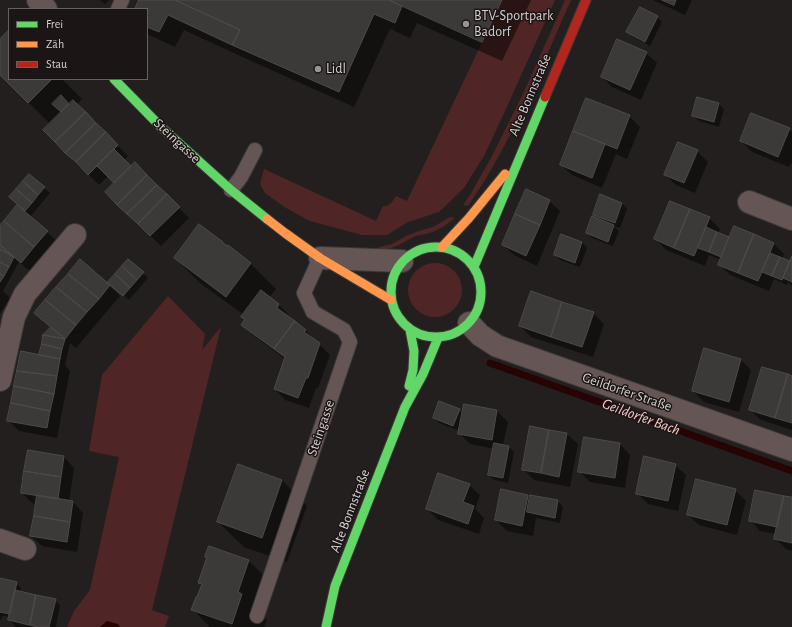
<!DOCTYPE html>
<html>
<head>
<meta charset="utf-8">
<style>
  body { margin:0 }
  #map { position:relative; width:792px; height:627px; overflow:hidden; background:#241f1f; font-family:"Alegreya Sans",sans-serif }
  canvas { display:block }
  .legend { position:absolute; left:8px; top:8px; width:140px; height:72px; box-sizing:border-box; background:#1c1515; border:1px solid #666060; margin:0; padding:5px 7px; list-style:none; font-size:12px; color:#d6d1d0 }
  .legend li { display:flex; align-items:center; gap:8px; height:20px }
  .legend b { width:20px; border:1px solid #666060 }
</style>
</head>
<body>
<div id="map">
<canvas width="792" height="627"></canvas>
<ul class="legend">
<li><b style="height:5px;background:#63d668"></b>Frei</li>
<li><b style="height:5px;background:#ff974d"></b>Zäh</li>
<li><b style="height:5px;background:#b3261e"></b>Stau</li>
</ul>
</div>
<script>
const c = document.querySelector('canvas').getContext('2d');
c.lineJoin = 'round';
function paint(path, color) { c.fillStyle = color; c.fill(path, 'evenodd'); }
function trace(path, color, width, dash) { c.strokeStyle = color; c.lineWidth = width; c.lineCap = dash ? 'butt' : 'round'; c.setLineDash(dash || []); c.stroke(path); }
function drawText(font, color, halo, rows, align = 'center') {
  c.font = font + ' "Alegreya Sans",sans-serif'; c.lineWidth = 3; c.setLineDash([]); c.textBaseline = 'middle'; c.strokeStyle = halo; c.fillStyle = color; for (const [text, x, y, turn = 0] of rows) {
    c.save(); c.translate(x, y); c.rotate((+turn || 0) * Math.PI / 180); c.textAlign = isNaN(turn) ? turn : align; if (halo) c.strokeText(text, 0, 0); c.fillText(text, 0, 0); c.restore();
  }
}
const green = new Path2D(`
  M502,0H555L505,111L484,156L464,188L439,212L408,222L387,235H362L310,221L286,208L265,193L260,184L264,169L376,221L383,206C390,207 392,202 396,196L407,201Z
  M565,0H571C540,70 512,143 468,206L463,205L470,195L492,156L523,94Z
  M450,217L455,218L443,227L430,233L415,236L399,245L386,250L378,251L379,247L392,244L406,236L419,231L433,227Z
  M408 290a27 27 0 1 1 54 0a27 27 0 1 1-54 0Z
  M168,296L205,334L202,350L221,327L152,610L169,616L165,627H67L74,611L90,590L119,457L89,451L102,375Z`);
const water = new Path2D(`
  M107,621L118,624L120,627H100Z`);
const shadow = new Path2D(`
  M100,0H109L105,4Z
  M140,0H531L502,61L417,23L410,38L390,29L354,107L249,60L184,30L175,47L147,34V9H136Z
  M653,0H692L685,15Z
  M657,17L662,22L650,46L633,37L628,32Z
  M646,53L657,63L641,100L612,87L602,77Z
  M53,79H62L82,99L77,105L128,156L124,160L132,167L135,164L189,218L161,246L107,192L115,183L108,176L99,185L44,130L50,124L29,103Z
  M698,99L719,104L724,109L719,127L699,121L693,116Z
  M629,116L640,127L627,159L616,154L602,188L572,175L561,165Z
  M789,129L792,132V164L791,163L789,167L752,152L741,141Z
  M697,151L708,162L695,193L676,185L665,175Z
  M29,175L50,193L30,217L58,242L32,273L19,262L3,291L10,298L0,314V227L19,205Z
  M549,201L560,211L537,266L514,255L503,245Z
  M622,203L627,209L620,228L613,226L619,231L613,246L592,238L587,233L599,220L594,215Z
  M709,218L720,229L718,233L730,238L773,243L784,254L782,259L790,262L792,258V286L788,282L787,285L774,279L769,291L730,275L719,264L721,260L709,255L705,266L666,250L656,239Z
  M582,242L587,248L580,267L560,260L555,255Z
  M222,243L251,264L276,289L269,298L279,305L289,315L288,317L306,331L330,355L318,388H316L309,408L285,400L275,389L285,359L253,335L242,325L246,320L244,315L200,283L175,258Z
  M143,273L148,278L129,300L113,287L112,288L120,296L76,348L70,343L65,365L70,371L57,438L19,431L8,420L40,356L51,328L36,313L108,284Z
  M593,313L604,324L593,357L531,337L520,326Z
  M741,360L751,370L739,412L704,402L693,391Z
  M792,377V430L761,420L750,410Z
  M465,405L497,411L508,422L503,445L509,447L514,452L508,483L494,480L489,475L494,449L470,444L459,433L460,431L439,423L434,418L459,410L463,414Z
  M531,427L567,434L578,444L570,487L534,480L523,469Z
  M620,444L630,455L625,488L590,482L579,471Z
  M64,457L74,468L69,502H73L83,513L77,552L42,546L31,536L36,504L32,503L22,493Z
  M239,465L282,480L307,506L287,562L244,547L218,522Z
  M675,465L686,475L678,511L648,504L637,493Z
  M469,485L480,495L475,509L484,518L479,534L438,520L427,509Z
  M502,490L528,496L530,498L531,496L558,501L563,507L560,523L536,518L533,536L507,531L496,520Z
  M735,490L746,501L737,535L699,525L688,515Z
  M792,498V551L786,549L776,539L777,534L760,531L750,520Z
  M209,547L249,561L274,586L263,617L267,620L264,627H210L192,609L198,598L202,586L199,583L208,558L206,556Z
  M0,579L16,583L21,588L20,593L55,600L60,605L56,627H34L35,625L20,622V624L34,627H16L9,620L10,617L2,616L1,620L0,619Z`);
const stream = new Path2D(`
  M490,363L792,471`);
const building = new Path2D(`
  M139,0H175L240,30L232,45L168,15L159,32L147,27V9H135Z
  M175,0H389L402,6L395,23L374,14L339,92L232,45L240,30Z
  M389,0H502L482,42Z
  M662,0H676L674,5Z
  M640,7L658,16L645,42L626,32Z
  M9,30V79H52L28,103L0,75V39Z
  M617,39L647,52L630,90L601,77Z
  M61,95L69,104L61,112L52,104Z
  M697,97L719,103L714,122L692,116Z
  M586,98L630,115L617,149L573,131Z
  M73,100L86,112L55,142L43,130Z
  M86,112L96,123L65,153L55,142Z
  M751,113L790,128L778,157L740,141Z
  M96,123L106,132L76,162L65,153Z
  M573,131L605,144L592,178L560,165Z
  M106,132L118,145L88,175L76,162Z
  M678,142L698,150L684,183L664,175Z
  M114,149L131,166L114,183L97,166Z
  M135,162L147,175L117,205L105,192Z
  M29,174L45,187L38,195L23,181Z
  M147,175L157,185L127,214L117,205Z
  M23,181L38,195L32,203L16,189Z
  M157,185L167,194L138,224L127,214Z
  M16,189L32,203L25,211L9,197Z
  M526,189L550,200L540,225L515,214Z
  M167,194L180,207L150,236L138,224Z
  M600,194L622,203L615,223L593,215Z
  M670,201L690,209L674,248L654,239Z
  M17,205L48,231L34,247L4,221Z
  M690,209L710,217L694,256L674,248Z
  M515,214L540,225L526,256L502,245Z
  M592,216L614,225L608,242L586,233Z
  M4,221L34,247L21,263L0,245V225Z
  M199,224L223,242H222L227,246L228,245L251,263L226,297L174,258Z
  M734,226L754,234L738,273L718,265Z
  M706,227L717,232L709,252L698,248Z
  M717,232L729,237L721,257L709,252Z
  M561,234L582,242L575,263L554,255Z
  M754,234L774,243L758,281L738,273Z
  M0,245L14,257L0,249Z
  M0,249L14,257L9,267L0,262Z
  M770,253L780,257L772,276L762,272Z
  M792,256V282L783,278Z
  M780,257L790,261L782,280L772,276Z
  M80,259L110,285L99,299L68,274Z
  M128,259L144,272L137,280L122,266Z
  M0,262L9,267L4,276L0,274Z
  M122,266L137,280L130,288L115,274Z
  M0,274L4,276L0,282Z
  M68,274L99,299L87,312L56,287Z
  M115,274L130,288L123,296L107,283Z
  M56,287L87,312L76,325L45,300Z
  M261,290L279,304L277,308L295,321L274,349L241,325L245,319L241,317Z
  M531,291L562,302L551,337L519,326Z
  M45,300L76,325L65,339L34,313Z
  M562,302L594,312L582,347L551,337Z
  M295,321L306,330L304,332L320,343L308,378H306L298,398L274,389L285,357L274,349Z
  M51,327L65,339L43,335Z
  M43,335L65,339L62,349L42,344Z
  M42,344L62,349L60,359L39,355Z
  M704,348L741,359L729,402L692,391Z
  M21,351L60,359L57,376L17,371Z
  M762,367L788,374L775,418L749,410Z
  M17,371L57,376L54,394L14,386Z
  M788,374L792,376V423L775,418Z
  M14,386L54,394L50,411L11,403Z
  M439,401L460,409L453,426L433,418Z
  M11,403L50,411L47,428L7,421Z
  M464,404L497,410L492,440L458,434Z
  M530,426L549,430L541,473L522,470Z
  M549,430L567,433L559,477L541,473Z
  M584,437L620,443L615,478L578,472Z
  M494,443L509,446L503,478L488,475Z
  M28,450L64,456L61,477L24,471Z
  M644,456L676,464L668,501L636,494Z
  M238,464L282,480L262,538L217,522Z
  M24,471L61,477L58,499L21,493Z
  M438,473L470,484L463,502L474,506L468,524L426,509Z
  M696,479L736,489L727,525L687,515Z
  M501,489L528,495L522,526L495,520Z
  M755,490L784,496L777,527L749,521Z
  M37,495L73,501L70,522L34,516Z
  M530,495L558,500L555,518L527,512Z
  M784,496L792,497V543L774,539Z
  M34,516L70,522L67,542L30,536Z
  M209,546L249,560L238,592L242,594L232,624L191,610L196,597H197L202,584L198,583L207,557H205Z
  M0,578L17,582L10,614L0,612Z
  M15,590L36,595L30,625L8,620Z
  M36,595L56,599L49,627H38L30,625Z`);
const lane = new Path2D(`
  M118,9L122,0
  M231,190L241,177L255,150
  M257,616L350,342L344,330L313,312L304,293L320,258`);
const street = new Path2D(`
  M38,0L46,9
  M749,202L792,219
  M320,258L402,261
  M469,323L480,335L497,346L792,450
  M0,380L14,317L25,294L75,235
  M0,540L25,549`);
const fast = new Path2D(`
  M114,79L160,126L231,190L267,219
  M391 292a45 45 0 1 1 90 0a45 45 0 1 1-90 0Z
  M474,267L545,97
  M409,386L413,370L414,351L410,330
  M326,627L335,586L405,407L423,374L438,338`);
const slow = new Path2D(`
  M267,219L285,233L320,258L391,300
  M442,247L469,218L505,174`);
const jam = new Path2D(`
  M545,97L586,0`);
const markers = [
  [466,24,4,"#989392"],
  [318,69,4,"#989392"]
];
const poiNames = [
  ["BTV-Sportpark",474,16],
  ["Badorf",474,32],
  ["Lidl",326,69]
];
const streetNames = [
  ["Alte Bonnstraße",530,95,-67],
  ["Steingasse",177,141,43],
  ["Geildorfer Straße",627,392,19],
  ["Steingasse",321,428,-71],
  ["Alte Bonnstraße",350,511,-69]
];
const waterNames = [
  ["Geildorfer Bach",641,417,20]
];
paint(green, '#4f2625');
paint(water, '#270304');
paint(shadow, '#0007');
trace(stream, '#270304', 7);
paint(building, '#3c3939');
trace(building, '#4e4a4a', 1);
trace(lane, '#3c3939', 16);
trace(street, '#3c3939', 24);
trace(fast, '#3c3939', 11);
trace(slow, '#3c3939', 11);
trace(jam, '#3c3939', 11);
trace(lane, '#655554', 14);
trace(street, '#655554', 22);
trace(fast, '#63d668', 9);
trace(slow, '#ff974d', 9);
trace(jam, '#b3261e', 9);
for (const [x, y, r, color] of markers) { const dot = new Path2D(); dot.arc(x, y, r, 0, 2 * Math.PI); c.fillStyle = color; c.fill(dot); trace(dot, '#1c1515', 1.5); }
drawText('14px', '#d6d1d0', '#1c1515', poiNames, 'left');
drawText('14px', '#d6d1d0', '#1c1515', streetNames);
drawText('italic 15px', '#f7cbc9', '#1c1515', waterNames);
</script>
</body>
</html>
